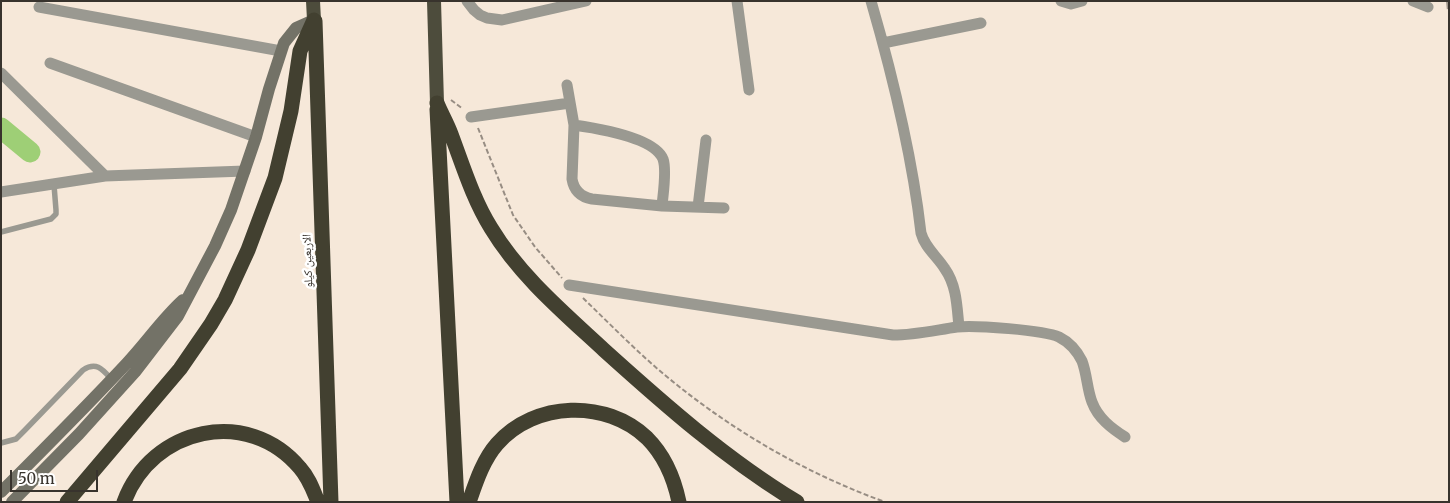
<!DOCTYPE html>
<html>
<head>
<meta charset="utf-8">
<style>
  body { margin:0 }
  #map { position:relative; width:1450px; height:503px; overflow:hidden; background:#f6e8d9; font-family:Merriweather,serif }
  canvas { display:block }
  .frame { position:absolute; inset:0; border:2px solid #38332d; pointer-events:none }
  .scale { position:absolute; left:10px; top:470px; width:88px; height:22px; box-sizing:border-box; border:2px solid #38332d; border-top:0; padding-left:6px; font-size:15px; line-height:18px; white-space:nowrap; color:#38332d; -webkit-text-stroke:4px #fff; paint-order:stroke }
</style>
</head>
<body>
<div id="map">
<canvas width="1450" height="503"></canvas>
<div class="frame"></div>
<div class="scale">50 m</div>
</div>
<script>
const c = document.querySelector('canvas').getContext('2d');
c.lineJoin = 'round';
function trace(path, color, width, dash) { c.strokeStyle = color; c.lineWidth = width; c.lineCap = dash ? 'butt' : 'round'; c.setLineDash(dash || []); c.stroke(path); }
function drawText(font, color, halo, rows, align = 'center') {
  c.font = font + ' Merriweather,"Noto Naskh Arabic",serif'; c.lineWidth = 5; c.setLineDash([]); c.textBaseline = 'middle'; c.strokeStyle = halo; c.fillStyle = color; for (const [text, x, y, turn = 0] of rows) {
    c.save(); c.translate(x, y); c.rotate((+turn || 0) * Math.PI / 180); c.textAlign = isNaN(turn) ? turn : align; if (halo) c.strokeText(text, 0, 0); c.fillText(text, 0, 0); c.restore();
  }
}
const river = new Path2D(`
  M1,128L30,152`);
const path = new Path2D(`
  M451,100L463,109
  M478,128L513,215L535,247L562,278
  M583,298C610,324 637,352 666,376C731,430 805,473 885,502`);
const service = new Path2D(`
  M1,232L51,219L56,214V210L54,185
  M1,443L16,439L25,430L83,370C97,361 103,370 112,380`);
const minor = new Path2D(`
  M467,1L474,10L480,15L487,18L502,20L586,1
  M737,1L749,90
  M871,1C893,77 912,154 921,233C925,248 937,256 945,269C957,286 957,308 959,327
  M1061,1L1071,4L1082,1
  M1413,1L1428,7
  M39,7L281,51
  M883,43L981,23
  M50,63L256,137
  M1,73L105,176
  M567,85L574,125L572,179C574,191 581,197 592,199L662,206L724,208
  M471,117L570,103
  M574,125C595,128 654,137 663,159C667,170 663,194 662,206
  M1,192L105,176L245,171
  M698,207L706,140
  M569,285L893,335C915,335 936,330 957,327C974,325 1044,330 1059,337C1069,342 1077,351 1082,361C1087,374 1087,389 1092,402C1098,418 1111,428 1125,437`);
const secondary = new Path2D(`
  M1,492C43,450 86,407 127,363C146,343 162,319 183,300
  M12,502L79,434L135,372L178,316L215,246L231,210L256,137L269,89L284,43L296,28L314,20`);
const trunk = new Path2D(`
  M313,1L314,20
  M434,1L437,103`);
const motorway = new Path2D(`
  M315,21L331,502
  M437,103C441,113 447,123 451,134C463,166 473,199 491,228C520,276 563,312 604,350C665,405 726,459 797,502
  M437,109L457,502
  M67,502L180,369L211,324L225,300L248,250L275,178L291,111L300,51L314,20
  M124,502C152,427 248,406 300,468C309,478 313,490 318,502
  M469,502C476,482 483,460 497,444C535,401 606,399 647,438C664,455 674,478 679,502`);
const rail = new Path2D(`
  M1448,1L1449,11`);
const streetNames = [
  ["الاربعين كيلو",308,261,-92]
];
trace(river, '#9ecf76', 21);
trace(path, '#978d83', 2, [5, 2.5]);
trace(service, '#9a9991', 5.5);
trace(minor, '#9a9991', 11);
trace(secondary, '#737267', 12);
trace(trunk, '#4d4c3c', 14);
trace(motorway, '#424030', 15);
trace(rail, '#9e9489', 4, [8, 4]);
drawText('12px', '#38332d', '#fff', streetNames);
</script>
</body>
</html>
